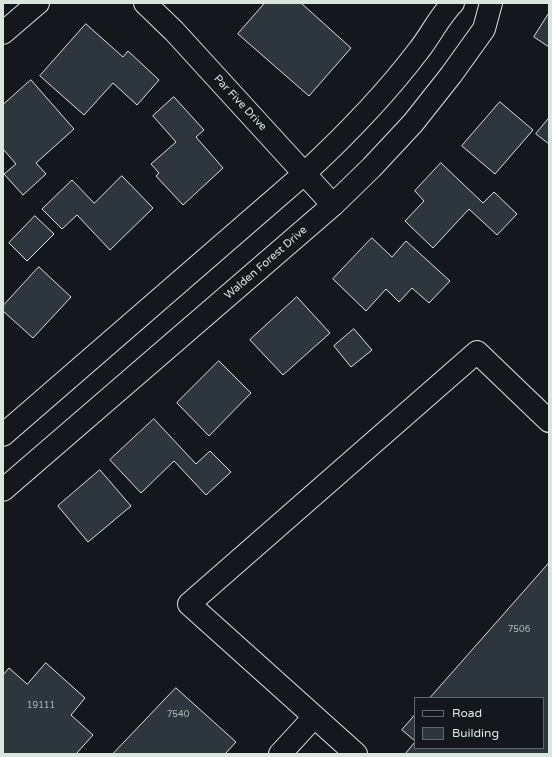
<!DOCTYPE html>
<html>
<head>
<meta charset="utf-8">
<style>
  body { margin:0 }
  #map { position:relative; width:552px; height:757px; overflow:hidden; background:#14181c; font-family:"Varela Round",sans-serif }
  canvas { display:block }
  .frame { position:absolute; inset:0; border:4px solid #d8e6dc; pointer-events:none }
  .legend { position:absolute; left:414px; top:697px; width:130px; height:52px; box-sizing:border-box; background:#14181c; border:1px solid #626a69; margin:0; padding:5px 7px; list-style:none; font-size:12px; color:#d8e6dc }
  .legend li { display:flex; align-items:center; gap:8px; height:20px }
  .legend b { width:20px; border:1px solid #626a69 }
</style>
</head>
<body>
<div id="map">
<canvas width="552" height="757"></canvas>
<div class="frame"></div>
<ul class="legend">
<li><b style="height:5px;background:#14181c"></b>Road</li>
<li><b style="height:11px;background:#2c363c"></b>Building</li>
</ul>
</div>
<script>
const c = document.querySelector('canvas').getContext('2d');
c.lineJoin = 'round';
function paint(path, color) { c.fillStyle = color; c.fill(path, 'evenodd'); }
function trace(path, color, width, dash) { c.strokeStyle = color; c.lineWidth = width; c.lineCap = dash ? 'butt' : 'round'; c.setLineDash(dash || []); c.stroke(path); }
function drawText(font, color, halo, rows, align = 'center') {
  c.font = font + ' "Varela Round",sans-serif'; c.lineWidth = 3; c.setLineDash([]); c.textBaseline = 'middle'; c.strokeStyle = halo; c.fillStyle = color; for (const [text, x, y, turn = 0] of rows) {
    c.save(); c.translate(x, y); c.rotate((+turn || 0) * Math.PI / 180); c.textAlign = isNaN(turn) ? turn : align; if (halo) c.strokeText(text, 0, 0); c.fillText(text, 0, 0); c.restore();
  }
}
const building = new Path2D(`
  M265,3H301L351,48L309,96L238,34Z
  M549,13V47L534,37Z
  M86,24L123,57L128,51L159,80L137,105L113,83L84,115L40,76Z
  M31,80L74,129L36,163L46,174L23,195L4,174L16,164L3,149V105Z
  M174,97L204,130L196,137L223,168L183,205L156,176L159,173L151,164L176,142L153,116Z
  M500,102L533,130L495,174L462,146Z
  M549,118V144L536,134Z
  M441,163L483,203L494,192L517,214L497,235L469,209L433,248L405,221L424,201L415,191Z
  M122,176L153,208L110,250L77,215L62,229L42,209L72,180L94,203Z
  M35,216L54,234L27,261L9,243Z
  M372,238L392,257L406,241L450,281L429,303L412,288L399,302L386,289L366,311L333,279Z
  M39,267L71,297L33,338L3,311V306Z
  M297,297L330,333L283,375L250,340Z
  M354,329L372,350L351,367L334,346Z
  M219,361L251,393L209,436L177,403Z
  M154,419L196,464L210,451L231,472L206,495L174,461L141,493L110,460Z
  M100,470L131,506L88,542L58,506Z
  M549,563V754H405L415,742V748H543V698H430Z
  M46,663L85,698L71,715L93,735L76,754H3V675L9,668L27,684Z
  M176,688L236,742L225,754H113Z
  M415,715V741L402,730Z`);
const minor = new Path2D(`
  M145,3L174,31L333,205
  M3,33L38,3
  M3,435L305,173C346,135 385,95 419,50C431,35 439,17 453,3
  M3,490L333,205L372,167L413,123L451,75L484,29L491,3
  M280,754L314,717
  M356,754L189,604L477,352L549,421`);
const numberNames = [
  ["7506",519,630],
  ["19111",41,706],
  ["7540",178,715]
];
const streetNames = [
  ["Par Five Drive",240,103,47],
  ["Walden Forest Drive",266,263,-41]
];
paint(building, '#2c363c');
trace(building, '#d8e6dc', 1);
trace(minor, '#d8e6dc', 24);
trace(minor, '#14181c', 22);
drawText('9px', '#adbab4', null, numberNames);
drawText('11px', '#d8e6dc', '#14181c', streetNames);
</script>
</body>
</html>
